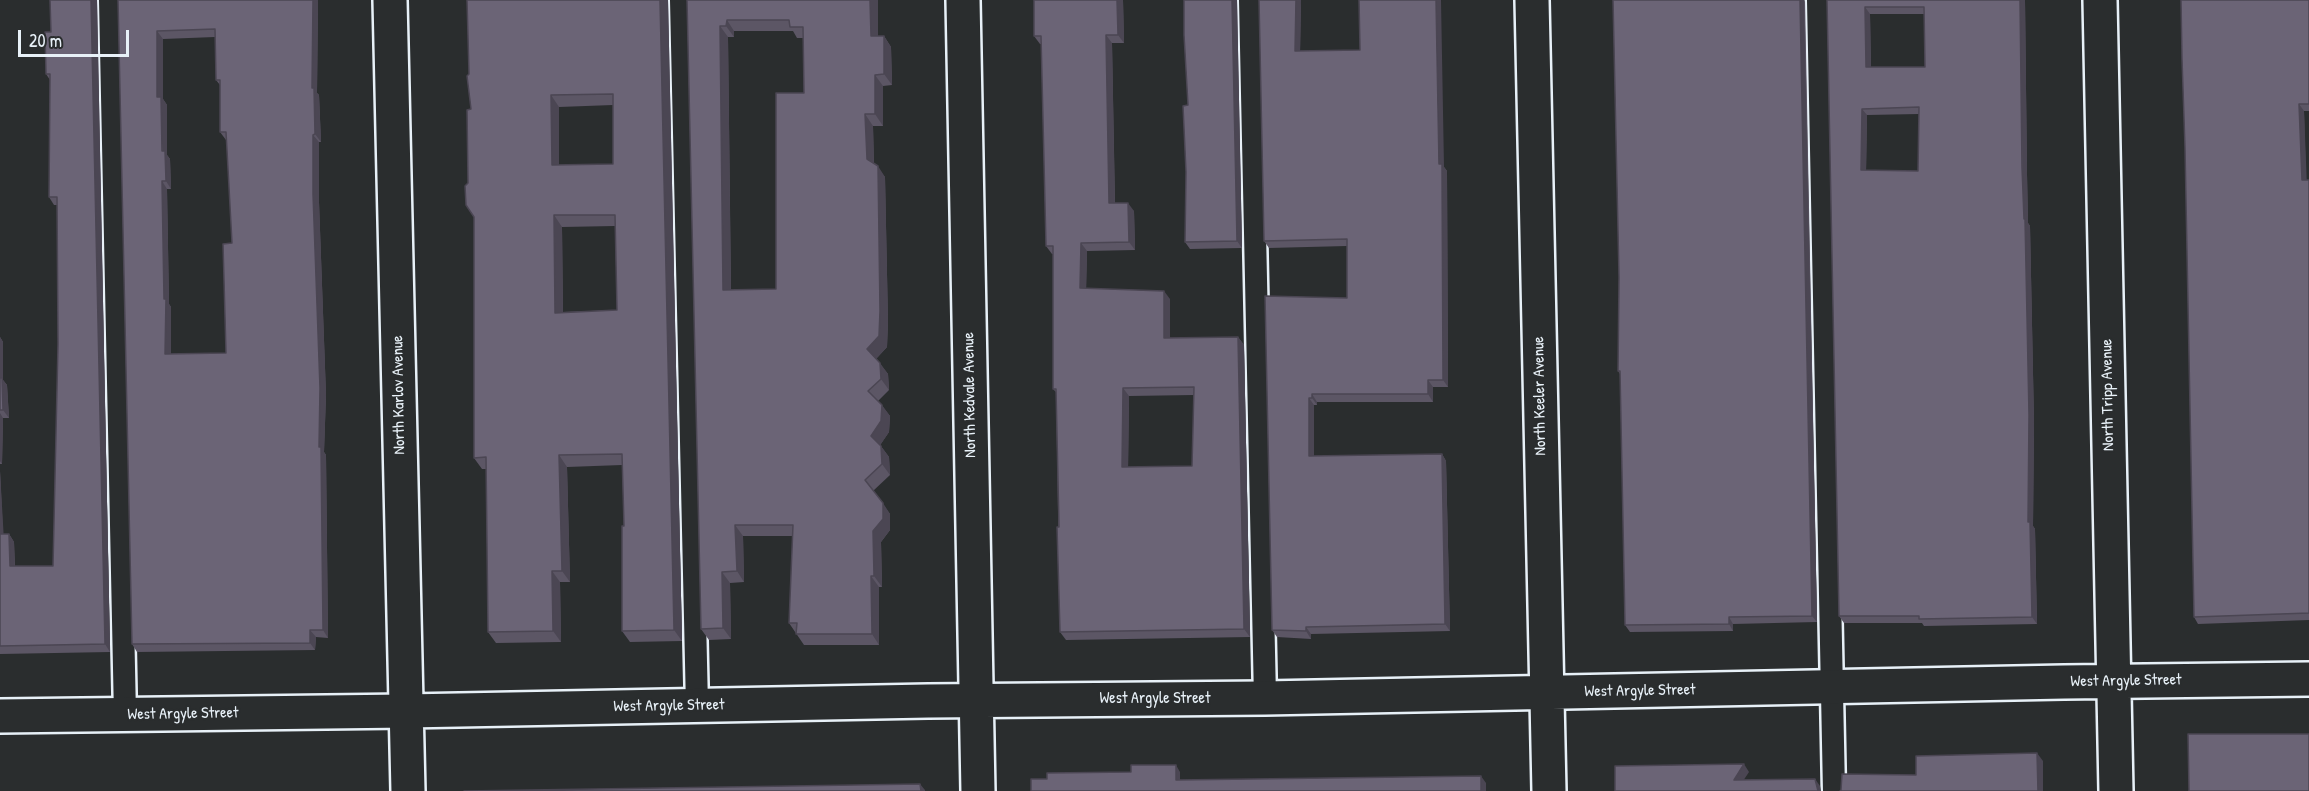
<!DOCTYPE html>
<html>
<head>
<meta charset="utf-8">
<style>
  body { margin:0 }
  #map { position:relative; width:2309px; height:791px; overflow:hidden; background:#2a2d2e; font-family:"Patrick Hand",sans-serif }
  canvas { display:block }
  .scale { position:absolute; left:18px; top:30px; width:111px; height:27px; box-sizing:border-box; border:3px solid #e8f1f8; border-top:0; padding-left:8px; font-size:18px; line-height:21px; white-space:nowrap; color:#e8f1f8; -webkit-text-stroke:4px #2a2d2e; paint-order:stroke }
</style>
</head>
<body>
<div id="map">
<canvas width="2309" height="791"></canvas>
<div class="scale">20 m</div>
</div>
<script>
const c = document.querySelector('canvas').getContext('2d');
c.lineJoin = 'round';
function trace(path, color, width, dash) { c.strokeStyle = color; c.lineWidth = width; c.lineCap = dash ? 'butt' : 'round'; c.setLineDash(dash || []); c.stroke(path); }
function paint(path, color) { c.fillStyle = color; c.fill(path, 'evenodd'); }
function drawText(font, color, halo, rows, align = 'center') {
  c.font = font + ' "Patrick Hand",sans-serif'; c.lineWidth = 4.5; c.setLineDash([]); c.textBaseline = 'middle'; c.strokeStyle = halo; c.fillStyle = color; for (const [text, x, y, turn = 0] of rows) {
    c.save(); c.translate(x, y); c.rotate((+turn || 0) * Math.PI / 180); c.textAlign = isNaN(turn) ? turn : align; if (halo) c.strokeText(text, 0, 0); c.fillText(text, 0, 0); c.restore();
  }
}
const service = new Path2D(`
  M110,0L125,715
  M681,0L697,706
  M1250,0L1265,698
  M1818,0L1834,791`);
const minor = new Path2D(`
  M390,0L408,791
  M963,0L978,791
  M1532,0L1549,791
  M2100,0L2116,791
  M0,716L407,711L928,701L1265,698L2064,682L2309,679`);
const wall = new Path2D(`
  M97,0L110,652L0,654V471L3,534H9L14,542L15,566H53L58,344V205H54L49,197L50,80L46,74L51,32Z
  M118,0H318L317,93L319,95L321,142H319V202L326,395L324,452L326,455L328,638L316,637L315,650L137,652L132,644ZM215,37L216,80L220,85V132L226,140H227L232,243L226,353L171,354V307L169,304L167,189H171L170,159L167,155V105L163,99V39Z
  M467,0H668L682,641L630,642L622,631L624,526L622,465L567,467L570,582H560L561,642L496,643L488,632L486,469H482L474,458V217L468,183L471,109ZM613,105V164L559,165V107ZM615,226L617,310L563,312L562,227Z
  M687,0H878V36H884L891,47L892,85L883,86V126H873L874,164L885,177L888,322L887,347L876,359L888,374L889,390L878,401L890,416L889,432L880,445L889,457L890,475L873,491L890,514V530L881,542L882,587H879V645H804L789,623L793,536H743L744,582L730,583L731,639L709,640L701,629ZM734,31H793L797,38H803L804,93L776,289L731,290L728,37H734Z
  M1034,0H1123L1124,43H1112L1115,203L1134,211L1135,250L1087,251L1086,288L1170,299V338L1238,337L1244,345L1250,637L1066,640L1060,632L1056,392L1053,389V254H1052L1046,246L1041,44H1040L1034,36ZM1194,395L1192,466L1128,467L1129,396Z
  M1237,0L1242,248L1190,249L1185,242L1188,105Z
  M1301,0L1300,51L1444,167L1447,171L1448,387H1433V402H1317V405H1314V456L1442,454L1446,461L1450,631L1311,634V639L1277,637L1272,630L1265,296L1347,298V246L1269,248L1264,241Z
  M1805,0L1817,622L1733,624V631L1630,632L1625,625L1620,374L1618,371Z
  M1827,0H2025L2027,174L2028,223L2030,226L2034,422L2033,526L2035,529L2037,624L1924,626L1922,623H1844L1839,616ZM1870,14H1924L1925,67H1871ZM1919,114L1918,171L1866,170L1867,115Z
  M2309,0V111H2304L2306,180H2309V620L2198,624L2194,617L2185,148Z
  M0,337L3,342V380L7,385L9,418H3L2,464H0Z`);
const shadedWall = new Path2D(`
  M91,0H97L110,652L105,644Z
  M313,0H318L317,93L319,95L321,142L315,134L312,88Z
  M660,0H668L682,641L674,630Z
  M870,0H878V47L871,36Z
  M1117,0H1123L1124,43L1118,35Z
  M1232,0H1237L1242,248L1237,241Z
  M1296,0H1301L1300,58L1295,51Z
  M1436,0H1441L1444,167L1447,171L1448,387L1443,380Z
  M1800,0H1804L1817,622L1812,616Z
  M2020,0H2025L2027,174L2028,223L2030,226L2034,422L2033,526L2035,529L2037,624L2032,617L2028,522Z
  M1865,7L1870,14L1871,74L1866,67Z
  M727,20L734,31V37L726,26Z
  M720,26L728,37L731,301L723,290Z
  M157,31L163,39V99L167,105V155L170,159L171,189L166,181L157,97Z
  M1106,35L1112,43L1115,211L1109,203Z
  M884,36L891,47L892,85L884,74Z
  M875,75L883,86V126L875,114Z
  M551,95L559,107V176L552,165Z
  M2299,104L2304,111L2307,187L2302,180Z
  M1862,109L1867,115L1866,177L1861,170Z
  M865,114L873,126L874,170L867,159Z
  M313,135L319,142V202L326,395L324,452L326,455L328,638L323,630L313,194Z
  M878,166L885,177L888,322L887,347L875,360L867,349Z
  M162,181L167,189L169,304L171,307V361L165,354Z
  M1128,203L1134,211L1135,250L1129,242Z
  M554,215L562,227L563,324L555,313Z
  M1081,243L1087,251L1086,297L1080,288Z
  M1164,291L1170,299V347L1164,338Z
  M0,337L3,342V380L7,385L9,418L3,410L0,381Z
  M1238,337L1244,345L1250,637L1244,629Z
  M880,363L888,374L889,390L881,379Z
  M1428,380L1433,387V402L1428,394Z
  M1123,388L1129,396L1128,475L1122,467Z
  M1312,394L1317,402V405L1312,398Z
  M1309,398L1314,405V463L1309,456Z
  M882,405L890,416L889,432L879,447L871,436Z
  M0,413L3,418L2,464L0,461Z
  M881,446L889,457L890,475L882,464Z
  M1442,454L1446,461L1450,631L1445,624Z
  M559,455L567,467L570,582L562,571Z
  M0,471L4,541L0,536Z
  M883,503L890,514V530L881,542L882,587L874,576L873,531Z
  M735,525L743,536L744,582L737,571Z
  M9,534L14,542L15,574L10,566Z
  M552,571L560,582L561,642L553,631Z
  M722,572L730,583L731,639L723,628Z
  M871,576L879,587V645L872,634Z
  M1729,617L1733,624V631L1729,624Z
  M1306,627L1311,634V639L1306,631Z
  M310,630L316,637L315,650L310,643Z
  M2037,753L2043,761V791H2038Z
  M1744,764L1749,772L1739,787L1734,780Z
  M1176,765L1180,772V786L1176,780Z
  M1481,776L1486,783V791H1481Z
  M1815,779L1820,786L1821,791H1818Z
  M920,784L925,790V791H921Z`);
const building = new Path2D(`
  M50,0H91L105,644L0,646V534H9L10,566H53L58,344L57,197H49L50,74H46L45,32H51Z
  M118,0H313L312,88H314L315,134L313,135V194L320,388L319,447H321L323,630H310V643L132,644ZM215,29L216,80H220V132H226L232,243L223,244L226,353L165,354L166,299H164L162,181H166L165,151H162L161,97H157V31Z
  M467,0H660L674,630L622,631V526H624L622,454L559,455L562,571H552L553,631L488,632L486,457L474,458V217L466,205L465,186L468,183L467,110L471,109L467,76L469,74ZM613,94V164L552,165L551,95ZM554,215H615L617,310L555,313Z
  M687,0H870L871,36H884V74L875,75V114H865L867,159L878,166L880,311L879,336L867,349L880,363L881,379L868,391L882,405L881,421L871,436L881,446L882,464L865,480L883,503V519L873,531L874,576H871L872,634H796L797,623H789L793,525H735L737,571L722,572L723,628L701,629ZM727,20H789L790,27H803L804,93H776V289L723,290L720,26H726Z
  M1034,0H1117L1118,35H1106L1109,203H1128L1129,242L1081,243L1080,288L1164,291V338L1238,337L1244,629L1060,632L1057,527H1059L1056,389H1053V246H1046L1041,36H1034ZM1194,387L1192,466L1122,467L1123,388Z
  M1184,0H1232L1237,241L1185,242L1186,172L1183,106L1188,105L1184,35Z
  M1259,0H1296L1295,51L1360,50L1359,0H1436L1439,164H1442L1443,380H1428V394H1312V398H1309V456L1442,454L1445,624L1306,627V631L1272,630L1265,296L1347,298V239L1264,241Z
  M1613,0H1800L1812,616L1729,617V624L1625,625L1620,371H1618L1619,277Z
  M1827,0H2020L2022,167L2024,219H2025L2029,415L2028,522H2030L2032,617L1919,619V616H1839ZM1865,7H1924L1925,67H1866ZM1919,107L1918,171L1861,170L1862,109Z
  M2181,0H2309V104H2299L2302,180H2309V613L2194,617L2185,148L2182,59Z
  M0,378H2L3,410H0Z
  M2188,734H2309V791H2189Z
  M2037,753L2038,791H1840L1841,790L1842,774L1916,775V756Z
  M1744,764L1734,780L1815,779L1818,791H1615V766Z
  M1131,765H1176V780L1481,776V791H1031V779H1047V773L1131,772Z
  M920,784L921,791H464Z`);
const streetNames = [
  ["North Karlov Avenue",399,395,-91],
  ["North Kedvale Avenue",970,395,-91],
  ["North Tripp Avenue",2108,395,-91],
  ["North Keeler Avenue",1540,396,-91],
  ["West Argyle Street",2126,681,-1],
  ["West Argyle Street",1640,691,-1],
  ["West Argyle Street",1155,699],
  ["West Argyle Street",669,706,-1],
  ["West Argyle Street",183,714,-1]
];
trace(service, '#e8f1f8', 27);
trace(minor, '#e8f1f8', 38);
trace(service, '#2a2d2e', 22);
trace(minor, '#2a2d2e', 33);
paint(wall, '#5c5665');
paint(shadedWall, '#4b4653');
paint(building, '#6b6476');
trace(building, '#4b4653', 1.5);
drawText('16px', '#e8f1f8', '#2a2d2e', streetNames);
</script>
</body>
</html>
